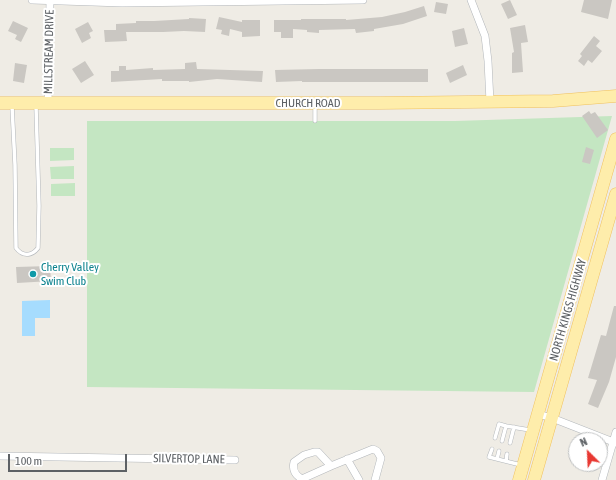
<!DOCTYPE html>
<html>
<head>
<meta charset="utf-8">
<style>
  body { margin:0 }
  #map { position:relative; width:616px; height:480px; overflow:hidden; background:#efece5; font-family:"Asap Condensed",sans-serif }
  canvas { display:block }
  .north { position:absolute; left:568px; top:432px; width:40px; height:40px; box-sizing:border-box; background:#fff; border:1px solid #bec0c1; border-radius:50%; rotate:336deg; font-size:11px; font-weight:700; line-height:16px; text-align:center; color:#5d6165 }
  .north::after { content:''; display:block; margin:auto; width:14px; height:18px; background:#e83832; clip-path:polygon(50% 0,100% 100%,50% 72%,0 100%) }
  .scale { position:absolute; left:8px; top:454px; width:119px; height:18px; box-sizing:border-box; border:2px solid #5d6165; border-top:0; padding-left:5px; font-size:12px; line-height:14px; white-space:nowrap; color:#5d6165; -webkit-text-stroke:3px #fff; paint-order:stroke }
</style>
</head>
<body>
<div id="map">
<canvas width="616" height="480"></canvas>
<div class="north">N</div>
<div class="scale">100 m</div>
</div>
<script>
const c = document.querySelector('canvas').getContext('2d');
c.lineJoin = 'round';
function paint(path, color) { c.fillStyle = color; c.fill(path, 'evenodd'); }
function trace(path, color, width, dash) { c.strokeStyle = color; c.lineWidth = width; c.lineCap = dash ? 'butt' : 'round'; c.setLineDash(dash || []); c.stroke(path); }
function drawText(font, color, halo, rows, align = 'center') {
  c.font = font + ' "Asap Condensed",sans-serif'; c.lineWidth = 4; c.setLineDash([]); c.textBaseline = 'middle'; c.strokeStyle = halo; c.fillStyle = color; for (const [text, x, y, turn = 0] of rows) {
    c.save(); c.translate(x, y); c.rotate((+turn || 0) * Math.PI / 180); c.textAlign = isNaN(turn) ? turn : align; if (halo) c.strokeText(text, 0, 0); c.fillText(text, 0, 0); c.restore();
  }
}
const green = new Path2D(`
  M612,116L534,392L87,387V121H455Z
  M50,148H74V160L50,161Z
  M74,166V179H51L50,167Z
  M75,183V196H51V184Z`);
const water = new Path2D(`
  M50,300V318H35V336H22V301Z`);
const building = new Path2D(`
  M510,0L517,15L508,19L501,4Z
  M584,0H612L608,19L581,12Z
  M436,2L448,4L446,14L434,12Z
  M424,6L427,16L403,24L374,29V31L356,33L355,29L319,30V33L307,32V30L293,29V38H281V32H274V20H301V19H346V20L382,17L405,12Z
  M219,17L242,22V20H260V36L242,37V32L230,29L229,36L221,34L222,30L216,29Z
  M189,18L206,19L205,32L184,31L163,32H126L127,41L105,42L104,30H116V24L136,23V21H154L189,19Z
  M13,21L28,28L21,42L15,39L17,35L8,31Z
  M88,22L93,31L89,33L91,38L82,43L75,29Z
  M525,25L528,42L521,43L523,72L512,73V53L514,52L510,28Z
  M464,28L468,44L455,47L452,31Z
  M594,36L600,41L596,46L602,51L592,63L588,60L584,66L578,61L582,56L580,54Z
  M85,61L94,75L81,83L72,69Z
  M196,62L197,69L263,71L262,82L217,79L189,82V81H162V79L111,82V71H119V66H126V70L153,68V70L185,69V63Z
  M15,63L27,65L24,83L13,81Z
  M463,65L467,75L450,83L446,73Z
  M319,69H428V82H302V81L276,82L275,70Z
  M589,111L591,114L595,112L608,130L597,138L582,116Z
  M586,147L594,150L590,164L582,162Z
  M50,266L51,281L17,283L16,267Z
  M614,306H616V357L609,382L598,408L588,404L597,380L588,378L601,335L606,336Z`);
const service = new Path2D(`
  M12,106L15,165L16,248C22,256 31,257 38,248L39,206L36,106
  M315,106V121
  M495,438L499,424L506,426
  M502,441L506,426L530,430
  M510,443L514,427
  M492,449L489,457L497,459
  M499,451L497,459L521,465
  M506,461L507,454`);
const minor = new Path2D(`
  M32,0L122,3L363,0
  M471,0L485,36L488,61L490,102
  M48,103L50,0
  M538,414L552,418L616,443
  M314,452H318L331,466L302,479C295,475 292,470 294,462L304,455Z
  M0,456L235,460
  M347,459L359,480
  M331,466L373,449L377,451L381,458L375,480
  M602,480L616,432`);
const primary = new Path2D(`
  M0,103H379L553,101L616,96
  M519,480L616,139
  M534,480L616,194`);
const markers = [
  [33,274,4,"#0f9aa8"]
];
const streetNames = [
  ["MILLSTREAM DRIVE",49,52,-89],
  ["CHURCH ROAD",308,103],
  ["NORTH KINGS HIGHWAY",568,310,-74],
  ["SILVERTOP LANE",189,459,1]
];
const cultureNames = [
  ["Cherry Valley",41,267],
  ["Swim Club",41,281]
];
paint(green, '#c4e6c2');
paint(water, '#a6dcfe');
paint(building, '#cac7c2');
trace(service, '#b2b6ba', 4.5);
trace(minor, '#b2b6ba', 8);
trace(primary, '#f0c05d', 13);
trace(service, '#fff', 3.5);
trace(minor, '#fff', 7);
trace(primary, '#feedab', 12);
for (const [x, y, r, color] of markers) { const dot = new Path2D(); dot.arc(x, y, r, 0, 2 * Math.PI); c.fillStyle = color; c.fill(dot); trace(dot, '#fff', 1.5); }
drawText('12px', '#5d6165', '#fff', streetNames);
drawText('12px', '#0d838f', '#fff', cultureNames, 'left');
</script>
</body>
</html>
